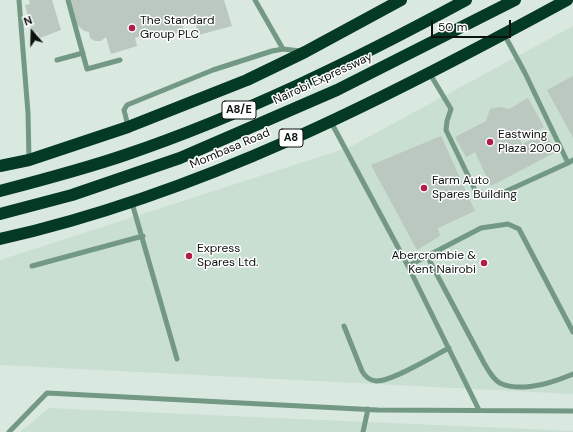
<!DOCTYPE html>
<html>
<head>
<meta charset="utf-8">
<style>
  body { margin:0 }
  #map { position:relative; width:573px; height:432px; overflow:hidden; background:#dae9e0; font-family:"DM Sans",sans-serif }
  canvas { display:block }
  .north { position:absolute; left:12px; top:12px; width:40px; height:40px; -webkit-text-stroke:3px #fff; paint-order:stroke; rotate:340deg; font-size:11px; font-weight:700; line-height:16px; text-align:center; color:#0d120f }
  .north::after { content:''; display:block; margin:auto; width:14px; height:18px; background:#0d120f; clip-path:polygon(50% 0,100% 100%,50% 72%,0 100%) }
  .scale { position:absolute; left:431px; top:20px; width:80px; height:18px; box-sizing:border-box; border:2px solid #0d120f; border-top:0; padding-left:5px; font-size:12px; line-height:14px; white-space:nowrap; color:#0d120f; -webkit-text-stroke:3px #fff; paint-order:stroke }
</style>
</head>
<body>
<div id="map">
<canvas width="573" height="432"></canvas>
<div class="north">N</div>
<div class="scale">50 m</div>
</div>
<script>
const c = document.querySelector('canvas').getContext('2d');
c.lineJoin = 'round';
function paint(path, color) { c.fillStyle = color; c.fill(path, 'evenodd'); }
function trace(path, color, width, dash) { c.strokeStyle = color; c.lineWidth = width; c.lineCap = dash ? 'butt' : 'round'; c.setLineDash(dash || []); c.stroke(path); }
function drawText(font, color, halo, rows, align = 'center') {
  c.font = font + ' "DM Sans",sans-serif'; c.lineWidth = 3; c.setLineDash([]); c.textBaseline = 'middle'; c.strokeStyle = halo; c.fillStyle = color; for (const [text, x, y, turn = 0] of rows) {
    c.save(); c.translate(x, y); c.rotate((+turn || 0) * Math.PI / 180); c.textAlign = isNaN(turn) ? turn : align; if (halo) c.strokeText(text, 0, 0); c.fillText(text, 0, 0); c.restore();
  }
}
const built = new Path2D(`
  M573,26V394L0,365V260L350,147Z
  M49,408L573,431V432H20Z`);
const building = new Path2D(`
  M29,0H52L61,30L40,38L37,32L33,34L25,5L30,4Z
  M68,0H224L232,26L199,35L194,20L182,22L184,31L157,39L154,32L135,38L137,46L111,54L106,37L101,41H95L90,38L89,32L84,31L75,23Z
  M573,76V138L547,90Z
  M528,98L544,127L520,139L522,144L546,133L556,152L491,186L475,152L466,157L455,137L486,121L490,109L501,107L509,109Z
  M441,136L475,211L438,228L440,236L417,250L371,165Z`);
const lane = new Path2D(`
  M19,0L28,113L29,159
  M68,0L87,69L120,60
  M255,0L283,49
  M504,34L525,73L568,163L573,160
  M57,60L83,53
  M430,74L451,109L447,121L446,130L475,190C483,195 491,195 500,194L568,163
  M331,122L408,266L479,410
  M128,126L124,110L127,105L213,70L272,51L283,49L300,51
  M132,203L177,359
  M427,256L484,363C488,370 494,381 502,384C523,392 554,382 573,374
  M32,266L143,236
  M408,266L481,228L508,224L519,229L573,332
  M344,326L362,371C365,377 369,380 376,381C391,382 434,356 449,348
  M9,432L47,393L378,410L573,411
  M363,432L368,409`);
const highway = new Path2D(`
  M0,166L29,160L128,127L247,80L305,52L401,0
  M0,191C42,180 84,169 125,155C243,115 357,59 466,0
  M0,214L72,195L180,158L337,90L515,0
  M0,239C201,194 387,98 567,0`);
const markers = [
  [132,28,4,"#af1d4b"],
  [490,142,4,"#af1d4b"],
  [424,188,4,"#af1d4b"],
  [189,256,4,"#af1d4b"],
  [484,263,4,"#af1d4b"]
];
const shields = [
  [239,110,34],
  [291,138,24]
];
const shieldNames = [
  ["A8/E",239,110],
  ["A8",291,138]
];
const poiNames = [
  ["The Standard",140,21],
  ["Group PLC",140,35],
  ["Eastwing",498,135],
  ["Plaza 2000",498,149],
  ["Farm Auto",432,181],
  ["Spares Building",432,195],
  ["Express",197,249],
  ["Spares Ltd.",197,263],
  ["Abercrombie &",476,256,"right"],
  ["Kent Nairobi",476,270,"right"]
];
const streetNames = [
  ["Nairobi Expressway",323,79,-25],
  ["Mombasa Road",230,149,-23]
];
paint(built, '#c9dfd1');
paint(building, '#bac8bf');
trace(lane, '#739883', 5);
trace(highway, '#043a24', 12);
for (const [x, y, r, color] of markers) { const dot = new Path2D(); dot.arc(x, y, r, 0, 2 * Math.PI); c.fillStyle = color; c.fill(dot); trace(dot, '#fff', 1.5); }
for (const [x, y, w] of shields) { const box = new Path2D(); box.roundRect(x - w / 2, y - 9, w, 18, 3); c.fillStyle = '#fff'; c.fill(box); trace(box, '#0d120f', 1); }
drawText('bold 11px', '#0d120f', null, shieldNames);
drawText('12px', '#0d120f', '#fff', poiNames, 'left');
drawText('12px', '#0d120f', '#fff', streetNames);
</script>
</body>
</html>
